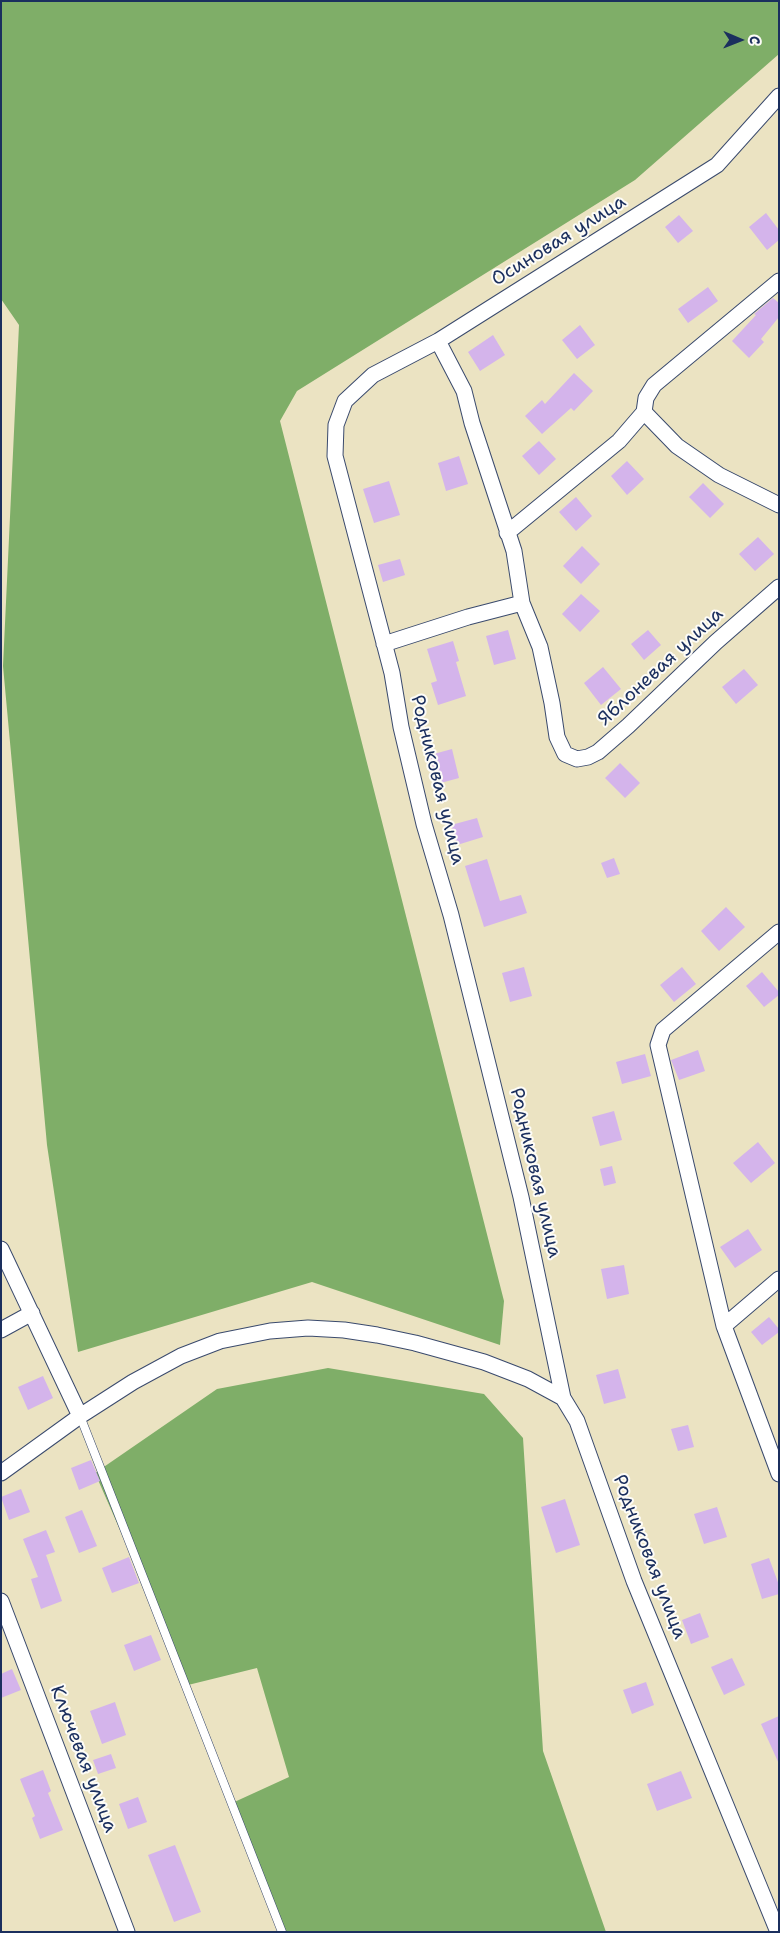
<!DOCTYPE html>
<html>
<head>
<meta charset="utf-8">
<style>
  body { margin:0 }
  #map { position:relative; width:780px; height:1933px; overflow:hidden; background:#ebe3c2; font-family:"Shantell Sans",sans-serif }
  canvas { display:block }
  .frame { position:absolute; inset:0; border:2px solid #1b2f5e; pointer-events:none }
  .north { position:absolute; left:715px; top:15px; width:50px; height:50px; -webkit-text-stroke:4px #fdfcf7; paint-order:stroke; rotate:91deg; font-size:14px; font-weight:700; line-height:20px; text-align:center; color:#1b2f5e }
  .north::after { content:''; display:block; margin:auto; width:18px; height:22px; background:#1b2f5e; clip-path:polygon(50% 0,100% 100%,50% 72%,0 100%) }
</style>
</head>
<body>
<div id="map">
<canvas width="780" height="1933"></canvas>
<div class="frame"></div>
<div class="north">С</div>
</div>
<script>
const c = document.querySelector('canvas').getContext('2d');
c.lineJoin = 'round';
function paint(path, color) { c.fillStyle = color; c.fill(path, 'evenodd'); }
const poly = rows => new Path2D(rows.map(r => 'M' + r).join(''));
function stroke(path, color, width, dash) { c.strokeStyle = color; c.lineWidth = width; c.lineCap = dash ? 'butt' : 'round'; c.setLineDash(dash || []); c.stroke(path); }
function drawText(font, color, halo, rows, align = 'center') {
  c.font = font + ' "Shantell Sans",sans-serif'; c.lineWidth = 4; c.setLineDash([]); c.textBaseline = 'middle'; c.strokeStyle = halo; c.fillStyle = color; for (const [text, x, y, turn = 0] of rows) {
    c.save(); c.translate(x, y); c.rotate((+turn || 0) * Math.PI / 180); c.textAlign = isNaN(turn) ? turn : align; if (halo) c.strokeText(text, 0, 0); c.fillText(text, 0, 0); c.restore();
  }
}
paint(poly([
  [1,1,779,1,779,54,635,180,297,391,280,421,504,1301,500,1345,312,1282,78,1352,47,1145,3,666,19,325,1,299],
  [328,1368,484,1394,523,1438,543,1751,606,1932,283,1932,230,1804,289,1777,257,1668,188,1685,95,1473,217,1389]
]), '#7fae68');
paint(poly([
  [766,213,779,230,779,240,767,250,749,227],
  [679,215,693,231,678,243,665,227],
  [708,287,718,301,688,323,678,309],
  [773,298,779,303,779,317,761,339,764,342,749,358,732,341,756,315,754,314],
  [580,325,595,345,577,359,562,340],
  [493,335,505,355,480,371,468,352],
  [574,373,593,391,574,411,571,408,542,434,525,416,542,400,545,404],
  [539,441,556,459,539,475,522,456],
  [459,456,468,484,446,491,438,463],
  [627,461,644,479,627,495,611,476],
  [389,481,400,515,374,523,363,489],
  [703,483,724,504,710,518,689,497],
  [576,497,592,516,576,531,559,512],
  [758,537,774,554,755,571,739,554],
  [582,546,600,564,581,584,563,566],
  [400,559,405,575,383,582,378,565],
  [581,594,600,611,580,632,562,614],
  [508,630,516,659,494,665,486,636],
  [648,630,661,645,644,660,631,644],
  [453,641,459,661,456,662,466,696,438,705,431,683,437,681,427,649],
  [603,667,621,689,601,705,584,683],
  [744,669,758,685,736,704,722,687],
  [452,749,459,778,437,784,430,755],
  [620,763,640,783,625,798,605,778],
  [477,818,483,837,457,845,451,825],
  [614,858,620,874,607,878,601,863],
  [487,859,500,901,521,895,527,913,484,927,465,866],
  [726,907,745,927,719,951,701,931],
  [524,967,532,996,510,1002,502,973],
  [682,967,696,984,674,1002,660,985],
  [762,972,779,992,779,995,764,1007,746,986],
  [698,1050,705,1071,679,1080,671,1060],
  [645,1054,651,1076,622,1084,616,1062],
  [614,1111,622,1140,600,1146,592,1117],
  [758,1142,775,1163,751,1183,733,1163],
  [612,1166,616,1183,604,1186,600,1169],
  [748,1229,762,1250,735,1268,720,1247],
  [624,1265,629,1294,607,1299,601,1269],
  [769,1317,779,1329,779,1332,762,1345,751,1332],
  [618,1369,626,1398,604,1404,596,1375],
  [43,1376,53,1398,28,1410,18,1387],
  [688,1425,694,1447,678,1451,671,1429],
  [91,1460,100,1481,79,1490,71,1468],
  [21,1489,30,1512,9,1520,1,1497],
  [565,1499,580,1545,556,1553,541,1507],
  [717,1507,727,1537,704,1544,694,1514],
  [82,1510,97,1546,79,1553,65,1517],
  [46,1530,55,1552,46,1555,62,1601,41,1609,31,1579,38,1577,23,1539],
  [129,1557,139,1583,112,1593,102,1568],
  [769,1558,779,1585,779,1594,762,1599,751,1564],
  [700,1613,709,1637,691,1644,682,1620],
  [151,1635,161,1660,134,1671,124,1645],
  [732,1658,745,1685,724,1695,711,1667],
  [12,1669,21,1690,1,1698,1,1674],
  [646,1682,654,1705,632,1714,623,1690],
  [115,1702,126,1735,102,1744,90,1711],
  [779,1716,779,1764,761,1724],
  [111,1754,116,1768,98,1774,93,1760],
  [43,1770,51,1791,48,1793,63,1830,40,1839,32,1818,35,1816,20,1779],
  [681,1771,692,1798,657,1811,647,1784],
  [138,1797,147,1822,128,1829,119,1804],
  [175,1845,201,1912,174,1922,148,1855]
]), '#d4b4eb');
const lane = poly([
  [80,1416,282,1932]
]);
const street = poly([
  [438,341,464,391,472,423,514,551,522,603,540,647,552,703,557,737,565,754,577,759,588,757,598,752,628,726,716,642,779,587],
  [644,412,677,446,719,475,779,505],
  [507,533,619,441,644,412,646,398,654,385,779,281],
  [384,644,468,617,522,603],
  [779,932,663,1030,658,1045,724,1326,779,1474],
  [1,1249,80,1416],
  [724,1326,779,1279],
  [1,1330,32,1313],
  [1,1473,80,1416,133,1382,181,1356,220,1341,270,1331,308,1328,344,1330,377,1335,415,1343,484,1362,528,1379,563,1398],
  [1,1601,127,1932],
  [778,1932,634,1581,577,1421,563,1398,521,1197,451,915,424,824,401,727,392,673,335,456,336,425,345,401,373,375,438,341,717,165,779,96]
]);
stroke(lane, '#3a4a6d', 9);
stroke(street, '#3a4a6d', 17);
stroke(lane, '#fff', 8);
stroke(street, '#fff', 15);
drawText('19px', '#1b2f5e', '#fdfcf7', [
  ["Осиновая улица",559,241,-32],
  ["Яблоневая улица",661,667,-43],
  ["Родниковая улица",437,780,76],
  ["Родниковая улица",535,1173,77],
  ["Родниковая улица",649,1557,69],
  ["Ключевая улица",83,1759,69]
]);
</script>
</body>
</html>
